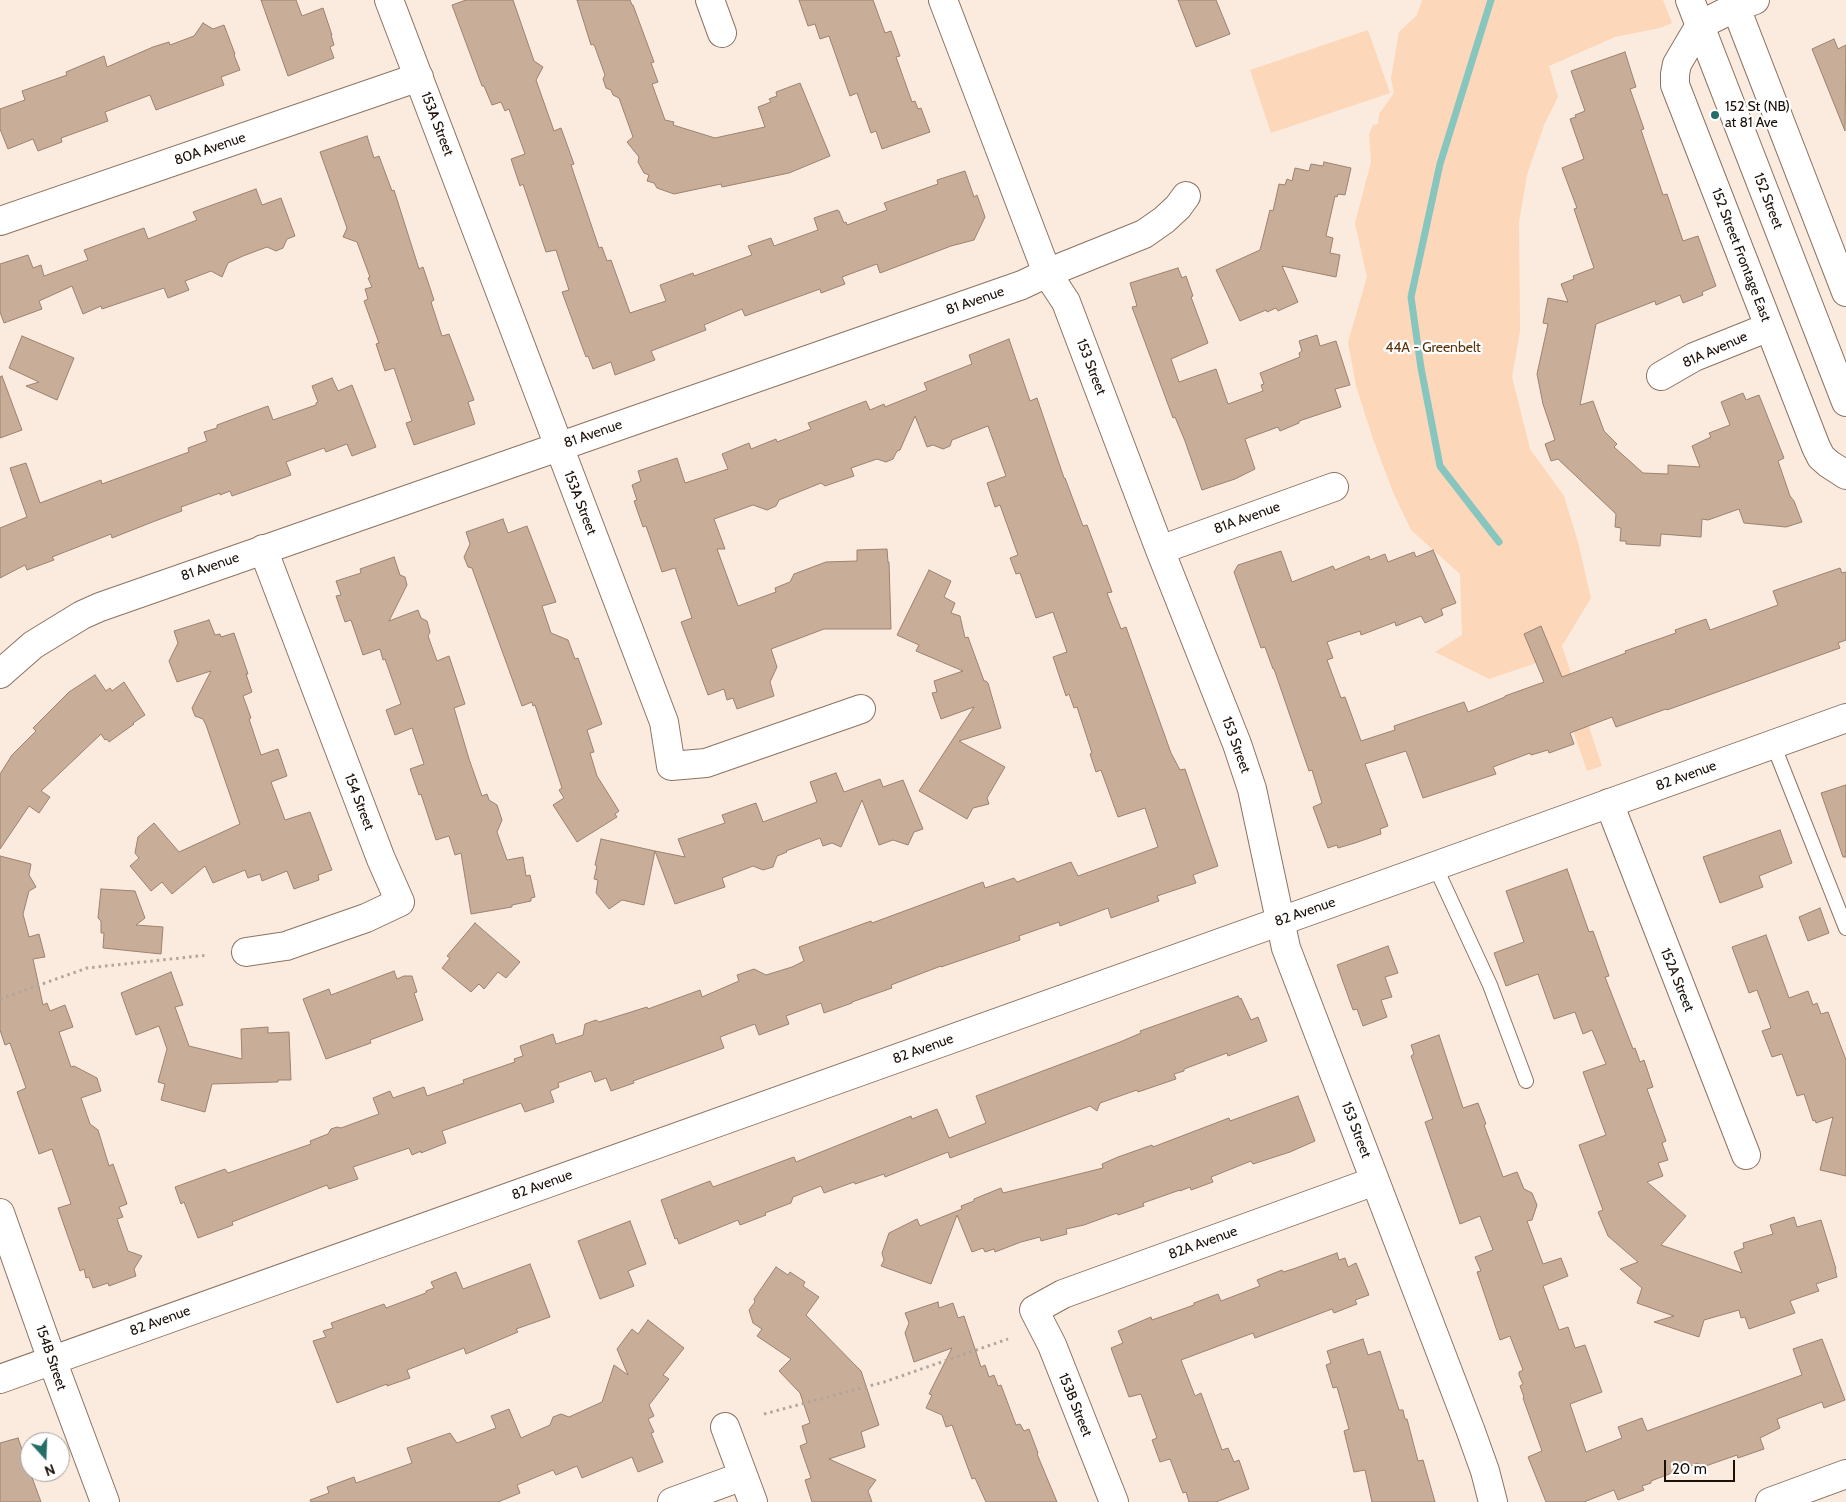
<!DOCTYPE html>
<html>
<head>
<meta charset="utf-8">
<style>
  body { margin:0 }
  #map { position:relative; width:1846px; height:1502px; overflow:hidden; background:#fbebde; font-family:Cabin,sans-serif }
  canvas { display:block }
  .north { position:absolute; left:20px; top:1432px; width:50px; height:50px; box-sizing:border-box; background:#fff; border:1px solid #a39f9d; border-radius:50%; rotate:160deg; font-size:14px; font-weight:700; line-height:20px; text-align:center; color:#1a1009 }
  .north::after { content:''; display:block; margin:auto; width:18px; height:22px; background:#246e67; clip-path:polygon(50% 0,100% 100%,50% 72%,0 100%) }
  .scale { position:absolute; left:1664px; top:1460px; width:71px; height:22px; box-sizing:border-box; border:2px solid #1a1009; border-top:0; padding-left:6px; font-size:15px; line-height:18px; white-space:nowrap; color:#1a1009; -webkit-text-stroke:4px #fff; paint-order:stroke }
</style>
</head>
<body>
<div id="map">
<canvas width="1846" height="1502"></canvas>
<div class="north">N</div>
<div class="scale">20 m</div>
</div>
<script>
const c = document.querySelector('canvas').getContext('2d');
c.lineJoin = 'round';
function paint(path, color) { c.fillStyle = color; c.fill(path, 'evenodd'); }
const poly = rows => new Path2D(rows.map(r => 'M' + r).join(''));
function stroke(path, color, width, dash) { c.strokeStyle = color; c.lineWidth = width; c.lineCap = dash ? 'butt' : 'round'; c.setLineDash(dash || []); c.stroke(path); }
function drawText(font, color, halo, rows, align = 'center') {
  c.font = font + ' Cabin,sans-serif'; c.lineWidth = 4.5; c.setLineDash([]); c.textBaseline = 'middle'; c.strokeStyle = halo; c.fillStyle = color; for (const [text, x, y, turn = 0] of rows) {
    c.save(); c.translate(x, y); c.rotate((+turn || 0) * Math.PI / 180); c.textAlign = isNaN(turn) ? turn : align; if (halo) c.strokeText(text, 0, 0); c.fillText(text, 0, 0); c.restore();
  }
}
paint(poly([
  [1422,0,1663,0,1672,23,1660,28,1615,37,1549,66,1558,97,1544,125,1527,175,1519,222,1520,331,1512,377,1530,449,1564,496,1578,542,1591,598,1562,646,1602,766,1587,771,1548,659,1489,679,1435,652,1462,635,1460,574,1411,530,1393,492,1373,439,1356,386,1348,342,1367,277,1355,223,1371,162,1369,134,1373,125,1378,124,1379,114,1394,93,1391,78,1399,32,1417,15],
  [1368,30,1390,93,1271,133,1250,70]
]), '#fcd7ba');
stroke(poly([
  [1491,0,1440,164,1411,297,1421,368,1440,466,1499,542]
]), '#86c6be', 7);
const building = poly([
  [261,0,296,0,302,16,323,8,332,35,331,35,334,45,330,47,334,58,288,76,261,0],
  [466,0,513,0,534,61,543,67,536,80,554,131,561,128,574,164,571,165,599,248,602,247,607,261,611,260,630,313,666,301,660,285,693,273,694,276,752,255,748,246,771,238,774,246,818,230,814,218,837,210,839,211,844,223,846,222,847,225,887,210,884,203,938,184,937,180,965,171,974,197,977,195,985,217,974,240,951,246,880,273,877,264,842,277,845,284,821,293,820,289,745,316,742,309,704,325,706,330,651,351,655,360,615,375,611,362,593,369,588,356,586,357,562,292,569,290,556,250,546,252,523,184,520,186,511,159,525,154,509,109,505,111,501,102,492,105,484,86,482,86,452,5,466,0],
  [577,0,630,0,632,5,633,5,654,62,651,63,658,82,652,84,665,120,674,122,673,125,715,138,765,127,758,107,771,102,769,99,777,96,776,92,800,83,830,156,789,173,722,187,721,184,674,194,657,188,654,183,647,181,649,175,644,173,638,162,639,157,627,142,633,137,619,98,613,95,611,90,606,88,603,79,605,75,595,47,593,44,591,45,577,0],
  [799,0,873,0,885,33,891,31,900,56,896,57,912,102,915,101,918,109,921,108,930,132,882,149,876,131,871,133,857,93,850,96,829,36,820,39,815,24,808,26,799,0],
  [1178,0,1216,0,1230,34,1196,47,1178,0],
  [203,23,213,29,224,25,235,54,234,55,240,70,221,77,224,85,156,110,150,95,105,112,108,121,61,138,62,142,38,151,33,139,8,149,0,129,0,109,25,100,22,91,67,75,66,72,104,56,107,67,153,47,169,42,170,45,194,36,203,23],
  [1834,39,1838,49,1846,45,1845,131,1812,49,1834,39],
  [1625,52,1636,87,1630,89,1644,129,1641,130,1663,195,1667,194,1683,241,1698,236,1716,286,1702,292,1703,295,1683,303,1680,295,1656,305,1655,301,1596,324,1580,405,1593,401,1604,431,1617,444,1614,447,1643,473,1668,474,1668,465,1700,467,1692,446,1711,437,1709,433,1730,425,1721,402,1743,393,1746,400,1759,395,1784,458,1778,461,1790,496,1794,501,1802,522,1786,527,1744,523,1739,509,1708,520,1702,519,1701,537,1661,534,1660,546,1626,544,1626,541,1620,541,1621,528,1615,527,1616,514,1558,459,1551,461,1545,444,1555,440,1543,404,1537,374,1548,324,1543,323,1548,298,1568,302,1561,284,1574,279,1573,276,1594,268,1574,209,1577,208,1562,168,1584,159,1570,119,1576,117,1575,115,1585,111,1571,71,1625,52],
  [367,136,374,158,379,156,392,191,394,190,419,269,423,267,434,300,431,302,442,336,449,334,474,400,468,402,475,424,414,445,406,423,412,421,394,368,385,371,376,344,379,343,364,301,368,299,365,289,372,287,368,278,370,277,357,242,343,237,347,228,320,152,367,136],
  [1324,162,1351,168,1345,195,1338,194,1337,197,1335,196,1326,236,1333,238,1330,253,1340,255,1336,277,1282,266,1298,302,1278,311,1276,308,1267,312,1266,310,1240,321,1216,270,1260,250,1270,210,1273,211,1279,184,1285,185,1287,179,1292,181,1295,168,1309,171,1311,164,1323,166,1324,162],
  [256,189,262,205,281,198,295,236,287,239,283,248,276,251,267,247,243,256,228,263,222,277,211,271,185,281,189,290,168,298,164,288,102,309,101,306,83,314,72,286,39,301,42,309,4,323,0,312,0,264,28,255,33,268,41,265,44,276,88,260,84,250,144,228,148,239,197,220,193,212,256,189],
  [1178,268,1182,278,1186,276,1193,296,1191,297,1208,343,1171,359,1179,382,1216,369,1228,404,1263,391,1261,385,1264,384,1260,373,1300,357,1299,353,1302,351,1299,341,1317,335,1320,346,1336,341,1350,385,1335,389,1341,407,1299,421,1299,423,1280,431,1278,427,1245,439,1255,469,1235,479,1202,490,1185,441,1175,417,1173,418,1132,307,1137,306,1130,283,1178,268],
  [22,336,74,358,57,400,26,386,39,382,9,368,22,336],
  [1009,339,1030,401,1037,398,1064,478,1065,478,1083,526,1087,525,1112,592,1107,593,1121,629,1126,627,1171,753,1180,770,1185,769,1218,866,1193,875,1196,883,1157,896,1159,901,1111,918,1108,908,1060,926,1059,922,1019,936,1020,940,941,967,941,966,891,985,892,988,852,1002,852,1003,824,1013,821,1003,786,1016,789,1024,759,1035,755,1024,720,1037,724,1048,633,1081,634,1083,611,1091,606,1078,595,1082,591,1071,558,1083,559,1087,550,1091,554,1102,525,1112,521,1103,442,1131,446,1143,421,1153,421,1151,412,1155,409,1148,353,1167,358,1179,329,1189,327,1185,232,1222,233,1225,198,1238,184,1202,181,1204,175,1187,225,1169,228,1173,311,1144,310,1141,328,1134,331,1129,337,1127,341,1128,379,1114,373,1098,390,1091,393,1098,424,1087,427,1096,464,1083,463,1080,515,1062,514,1059,523,1056,520,1046,553,1034,556,1044,583,1035,585,1024,596,1020,599,1022,647,1007,648,1009,700,990,702,997,739,981,737,975,754,969,766,975,792,967,804,961,799,947,871,921,872,923,983,882,985,888,1014,878,1017,882,1071,862,1078,876,1158,847,1145,808,1118,817,1101,770,1096,772,1090,754,1092,753,1077,707,1074,708,1069,694,1066,696,1053,657,1067,652,1053,612,1036,618,1020,573,1016,574,1010,558,1018,555,1000,505,995,507,987,483,1006,476,988,426,952,440,950,446,943,449,933,445,927,447,915,416,900,450,897,451,893,459,886,462,877,459,851,468,854,476,825,486,821,483,779,500,776,506,767,510,753,505,714,519,725,549,717,549,738,606,776,592,775,588,790,582,794,574,826,562,857,561,857,550,887,549,888,562,889,562,891,629,824,629,771,649,777,667,770,682,774,696,737,709,733,698,727,700,724,689,708,695,681,622,692,618,675,568,662,572,646,526,643,527,634,501,637,500,632,485,641,481,638,471,677,458,685,483,728,469,722,454,749,443,751,449,776,439,777,442,811,429,808,423,866,401,870,410,884,404,885,407,927,390,924,383,972,364,969,355,1009,339],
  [2,376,22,430,0,438,0,377,2,376],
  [332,378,338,391,352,385,376,447,352,456,347,444,326,452,324,448,286,462,291,475,232,496,230,491,220,495,220,493,181,507,182,511,155,521,112,538,111,534,52,557,54,560,27,570,25,565,0,578,0,528,27,517,10,468,26,463,40,503,101,480,102,484,189,452,188,448,207,441,204,432,217,428,217,425,268,406,273,420,316,405,316,403,318,402,312,386,332,378],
  [503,519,508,533,527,526,556,602,542,606,551,633,568,640,575,659,578,658,602,724,587,730,594,752,590,753,597,776,619,811,615,814,617,817,577,842,553,805,564,798,559,790,562,788,535,705,533,706,532,702,522,706,472,568,468,567,464,557,470,544,466,532,503,519],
  [1433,550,1456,603,1441,609,1443,615,1425,623,1421,616,1396,626,1395,622,1361,635,1360,631,1327,642,1333,658,1327,660,1341,698,1345,697,1361,741,1395,730,1394,726,1464,702,1468,712,1505,697,1505,696,1544,682,1524,634,1541,626,1562,677,1626,653,1625,651,1676,633,1675,630,1706,619,1710,630,1778,605,1773,591,1840,568,1842,573,1846,572,1846,640,1838,643,1840,648,1667,710,1666,709,1616,727,1612,717,1570,733,1574,744,1549,753,1548,750,1531,755,1530,753,1493,767,1496,774,1423,798,1406,751,1365,764,1388,826,1380,829,1381,834,1355,843,1338,848,1337,845,1328,848,1313,807,1322,803,1312,770,1309,771,1274,669,1273,669,1265,647,1261,648,1234,572,1238,565,1281,551,1292,582,1333,566,1335,570,1369,556,1370,560,1385,554,1388,562,1414,552,1416,557,1433,550],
  [394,557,400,575,405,577,407,585,389,621,418,610,421,618,427,621,430,632,428,636,437,661,449,656,465,704,454,708,469,759,482,796,487,794,489,800,497,805,502,820,497,832,507,860,523,857,526,876,530,875,535,897,531,898,531,901,512,905,512,907,471,914,461,853,455,855,449,836,436,840,421,794,419,795,410,769,424,764,412,728,395,735,386,710,401,704,385,659,383,660,380,649,363,655,351,620,345,622,336,596,341,595,336,581,361,573,360,569,394,557],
  [929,570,951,581,944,597,955,603,951,613,960,616,965,638,968,637,984,681,986,681,988,683,1001,728,959,741,1005,767,987,798,989,804,973,808,967,819,919,791,974,707,941,719,932,693,937,692,934,681,963,671,916,651,919,645,897,635,929,570],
  [209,620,215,635,220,634,221,637,234,633,248,674,246,674,252,692,243,696,251,718,249,719,261,755,278,749,287,776,271,782,285,820,310,812,332,870,318,875,319,880,294,889,287,871,262,881,260,874,248,878,245,870,213,883,205,866,172,894,162,882,151,891,130,866,139,858,135,853,138,837,154,823,179,852,240,824,206,725,203,719,195,716,192,708,211,671,177,682,169,661,178,643,174,631,209,620],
  [95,675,106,691,110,688,112,691,124,682,145,715,133,723,134,724,109,742,107,739,105,740,101,734,41,791,50,797,39,813,29,806,0,849,0,774,12,755,36,731,33,728,69,692,95,675],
  [836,773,844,792,880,779,883,787,903,780,923,829,914,832,908,845,893,840,879,845,862,800,841,847,832,843,823,846,820,838,786,851,787,852,777,856,773,867,763,870,753,866,722,878,725,887,675,904,655,851,685,857,678,839,725,823,722,815,756,803,763,822,817,802,810,782,836,773],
  [1846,785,1846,857,1843,857,1821,793,1846,785],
  [1780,830,1792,863,1759,876,1763,887,1720,903,1703,857,1780,830],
  [601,839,655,851,644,905,622,900,609,909,596,893,598,880,594,879,597,866,595,865,601,839],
  [0,856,31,864,29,875,36,887,29,891,23,914,29,937,39,934,45,957,33,959,43,1005,47,1003,50,1011,65,1005,73,1027,59,1032,71,1067,74,1066,97,1078,101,1091,81,1098,90,1124,98,1130,109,1166,113,1164,127,1204,119,1207,123,1217,117,1219,128,1251,142,1256,134,1269,136,1276,109,1286,108,1283,93,1288,89,1277,86,1278,84,1269,80,1271,58,1208,71,1204,52,1149,39,1154,17,1092,26,1088,10,1043,5,1045,0,1030,0,856],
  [1567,869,1589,932,1593,931,1609,976,1605,977,1633,1049,1635,1048,1640,1062,1644,1060,1653,1087,1647,1089,1666,1141,1662,1143,1668,1160,1658,1163,1663,1176,1647,1182,1686,1216,1661,1245,1742,1273,1734,1252,1744,1248,1743,1243,1773,1234,1770,1225,1794,1217,1797,1227,1821,1220,1836,1269,1835,1269,1837,1277,1816,1284,1819,1291,1790,1301,1795,1313,1749,1329,1745,1317,1741,1318,1739,1310,1704,1320,1699,1337,1654,1322,1674,1316,1637,1303,1642,1288,1620,1269,1638,1262,1608,1236,1598,1212,1603,1210,1579,1145,1606,1135,1583,1072,1606,1064,1592,1030,1583,1034,1575,1012,1554,1019,1538,974,1506,986,1494,953,1524,942,1506,891,1567,869],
  [101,889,135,891,145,918,136,925,163,927,161,954,103,948,104,933,101,933,101,921,98,918,101,889],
  [1820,908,1829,933,1808,941,1799,917,1820,908],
  [475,923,520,962,506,978,498,972,484,989,479,984,471,992,442,968,450,958,447,956,475,923],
  [1766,935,1789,998,1808,991,1813,1005,1817,1003,1821,1014,1828,1012,1846,1060,1846,1176,1820,1170,1833,1117,1816,1123,1815,1120,1813,1121,1804,1094,1797,1096,1782,1054,1772,1057,1762,1031,1771,1028,1757,990,1749,993,1732,947,1766,935],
  [1388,946,1398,973,1385,977,1392,997,1381,1000,1387,1017,1363,1026,1357,1009,1353,1010,1337,965,1388,946],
  [394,971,397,979,404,976,412,976,417,992,414,993,423,1020,370,1040,371,1043,326,1059,303,999,329,989,331,995,394,971],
  [171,972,183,1005,175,1007,189,1046,242,1059,241,1029,268,1027,268,1033,289,1032,291,1080,278,1080,278,1082,212,1084,205,1112,161,1100,165,1084,158,1082,167,1049,159,1026,136,1035,121,993,171,972],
  [1238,996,1240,999,1241,998,1251,1020,1258,1017,1267,1041,1228,1056,1227,1053,1184,1069,1184,1071,1174,1074,1176,1079,1138,1092,1137,1090,1100,1103,1097,1111,1090,1106,950,1158,948,1152,885,1177,884,1174,855,1184,854,1182,824,1193,821,1186,793,1197,791,1203,765,1213,766,1215,740,1225,738,1220,679,1244,677,1238,675,1239,661,1200,710,1181,713,1187,791,1158,794,1157,796,1162,911,1116,912,1119,937,1109,949,1138,986,1123,976,1096,1120,1042,1141,1033,1140,1031,1238,996],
  [1439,1035,1463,1108,1478,1103,1486,1124,1484,1125,1503,1177,1517,1172,1524,1189,1532,1193,1537,1205,1532,1220,1527,1221,1543,1264,1561,1258,1568,1276,1543,1286,1559,1330,1568,1327,1575,1348,1585,1345,1602,1392,1570,1404,1586,1452,1622,1438,1618,1427,1642,1418,1647,1431,1802,1375,1793,1349,1822,1339,1845,1400,1824,1408,1822,1402,1777,1419,1780,1428,1760,1438,1764,1449,1738,1458,1737,1455,1700,1468,1698,1463,1651,1481,1651,1483,1642,1486,1644,1490,1618,1500,1614,1490,1584,1502,1546,1502,1528,1457,1542,1451,1523,1398,1524,1397,1520,1386,1523,1384,1519,1375,1519,1372,1523,1370,1510,1336,1500,1340,1477,1272,1481,1271,1475,1257,1493,1250,1480,1216,1460,1224,1425,1122,1433,1119,1411,1056,1414,1054,1411,1045,1439,1035],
  [1298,1096,1315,1141,1290,1152,1253,1164,1251,1161,1211,1177,1213,1182,1191,1190,1190,1187,1180,1191,1180,1190,1143,1203,1144,1206,1118,1215,1117,1213,1084,1225,1066,1229,1067,1234,1041,1241,1040,1237,1021,1242,995,1252,994,1249,985,1252,983,1248,972,1252,957,1215,931,1284,881,1266,884,1260,882,1253,889,1233,917,1219,920,1226,962,1209,961,1206,974,1201,974,1199,1001,1188,1003,1193,1103,1168,1102,1164,1118,1157,1152,1145,1153,1147,1229,1118,1230,1121,1298,1096],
  [630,1221,646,1264,628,1271,634,1286,600,1299,578,1241,630,1221],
  [1337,1253,1339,1260,1345,1258,1348,1267,1356,1263,1369,1295,1355,1300,1357,1304,1334,1313,1332,1309,1255,1338,1253,1333,1181,1360,1195,1396,1201,1393,1222,1450,1228,1448,1234,1462,1239,1460,1249,1489,1216,1502,1189,1502,1186,1492,1183,1493,1170,1459,1160,1462,1152,1440,1157,1438,1141,1394,1129,1397,1111,1348,1123,1343,1118,1331,1151,1317,1152,1320,1194,1305,1194,1303,1218,1294,1221,1301,1260,1286,1257,1280,1282,1270,1283,1272,1293,1269,1337,1253],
  [530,1264,550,1317,516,1329,518,1332,466,1354,464,1348,407,1370,410,1378,387,1386,387,1384,337,1403,313,1341,326,1337,323,1331,333,1328,331,1323,384,1304,386,1308,426,1293,426,1291,434,1288,431,1282,456,1272,463,1289,530,1264],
  [776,1267,788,1275,790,1272,805,1282,803,1286,819,1297,806,1315,861,1371,879,1425,861,1432,865,1447,829,1459,876,1480,868,1491,872,1502,812,1502,805,1480,811,1478,800,1446,807,1443,802,1426,810,1423,800,1393,779,1371,791,1359,757,1336,762,1329,753,1323,749,1310,755,1302,754,1299,776,1267],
  [938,1302,939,1308,953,1303,958,1318,964,1316,981,1367,985,1365,989,1377,994,1375,998,1386,1001,1385,1016,1425,1020,1424,1024,1431,1029,1429,1038,1453,1037,1454,1057,1502,986,1502,975,1478,972,1479,952,1425,946,1427,942,1415,926,1408,932,1395,929,1394,952,1348,914,1362,905,1333,909,1323,905,1313,938,1302],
  [648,1320,684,1348,663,1375,669,1379,649,1405,654,1416,648,1419,654,1432,651,1433,663,1462,638,1472,632,1457,582,1478,577,1466,556,1475,553,1470,517,1485,520,1493,498,1502,311,1502,310,1500,329,1493,327,1487,354,1477,356,1483,412,1463,407,1448,450,1433,457,1443,496,1428,491,1416,509,1409,521,1438,550,1425,553,1417,561,1414,569,1417,602,1402,614,1365,628,1375,617,1349,632,1329,638,1334,648,1320],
  [1363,1339,1368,1355,1380,1351,1399,1410,1403,1410,1405,1419,1407,1419,1418,1461,1423,1460,1435,1502,1372,1502,1365,1470,1354,1472,1344,1431,1349,1429,1337,1387,1333,1388,1326,1365,1331,1363,1327,1351,1363,1339],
  [18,1438,30,1472,41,1502,0,1502,0,1443,18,1438]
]);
paint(building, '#c8ad99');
stroke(building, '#9c826f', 1);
const service = poly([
  [1773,744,1846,928],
  [1435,866,1490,985,1526,1081]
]);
const minor = poly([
  [389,0,664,722,671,766,706,763,861,709],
  [710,0,722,33],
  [943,0,1047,273,1066,302,1160,550,1237,744,1252,789,1286,948,1470,1429,1485,1471,1493,1502],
  [1755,0,1736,7,1700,25,1677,64,1675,74,1675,85,1816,447,1821,457,1829,464,1846,475],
  [0,221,419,77],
  [1661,376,1694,357,1769,327],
  [1160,550,1334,487],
  [0,674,33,645,82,615,100,607,1022,285,1047,273,1144,234,1164,220,1178,207,1186,196],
  [1609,803,1746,1155],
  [246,952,286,946,366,918,400,902,381,859,263,549],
  [0,1213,52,1360,105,1502],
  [725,1427,753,1502],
  [672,1502,743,1476],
  [1114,1502,1052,1345,1034,1310,1063,1294,1375,1181],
  [1770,1502,1846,1474]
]);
const tertiary = poly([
  [0,1379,1435,866,1846,718]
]);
const secondary = poly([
  [1690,0,1846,402],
  [1733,0,1846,292]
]);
stroke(service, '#8c7360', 16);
stroke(minor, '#8c7360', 30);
stroke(tertiary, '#8c7360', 30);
stroke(secondary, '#8c7360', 30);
stroke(poly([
  [0,999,87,968,208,955],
  [764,1414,884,1382,1008,1339]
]), '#b3a59a', 3, [2.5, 4]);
stroke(service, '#fff', 14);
stroke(minor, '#fff', 28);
stroke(tertiary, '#fff', 28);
stroke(secondary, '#fff', 28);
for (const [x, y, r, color] of [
  [1715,115,5,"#246e67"]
]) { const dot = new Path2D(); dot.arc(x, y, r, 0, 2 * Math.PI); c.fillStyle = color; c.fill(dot); stroke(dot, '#fff', 2); }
drawText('14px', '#1a1009', '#fff', [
  ["152 St (NB)",1725,107],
  ["at 81 Ave",1725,123]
], 'left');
drawText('14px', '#1a1009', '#fff', [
  ["153A Street",437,124,69],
  ["80A Avenue",210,149,-19],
  ["152 Street",1768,201,69],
  ["152 Street Frontage East",1741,255,69],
  ["81 Avenue",975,301,-19],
  ["81A Avenue",1715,350,-24],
  ["153 Street",1091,367,69],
  ["81 Avenue",593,434,-19],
  ["153A Street",580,503,69],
  ["81A Avenue",1247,518,-20],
  ["81 Avenue",210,567,-19],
  ["153 Street",1236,745,70],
  ["82 Avenue",1686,776,-20],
  ["154 Street",359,802,69],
  ["82 Avenue",1305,912,-19],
  ["152A Street",1677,980,68],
  ["82 Avenue",923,1049,-20],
  ["153 Street",1356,1130,69],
  ["82 Avenue",542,1185,-20],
  ["82A Avenue",1203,1243,-20],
  ["82 Avenue",160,1321,-20],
  ["154B Street",51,1358,71],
  ["153B Street",1075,1405,68]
]);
drawText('14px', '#59320a', '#fff', [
  ["44A - Greenbelt",1433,348]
]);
</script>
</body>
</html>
